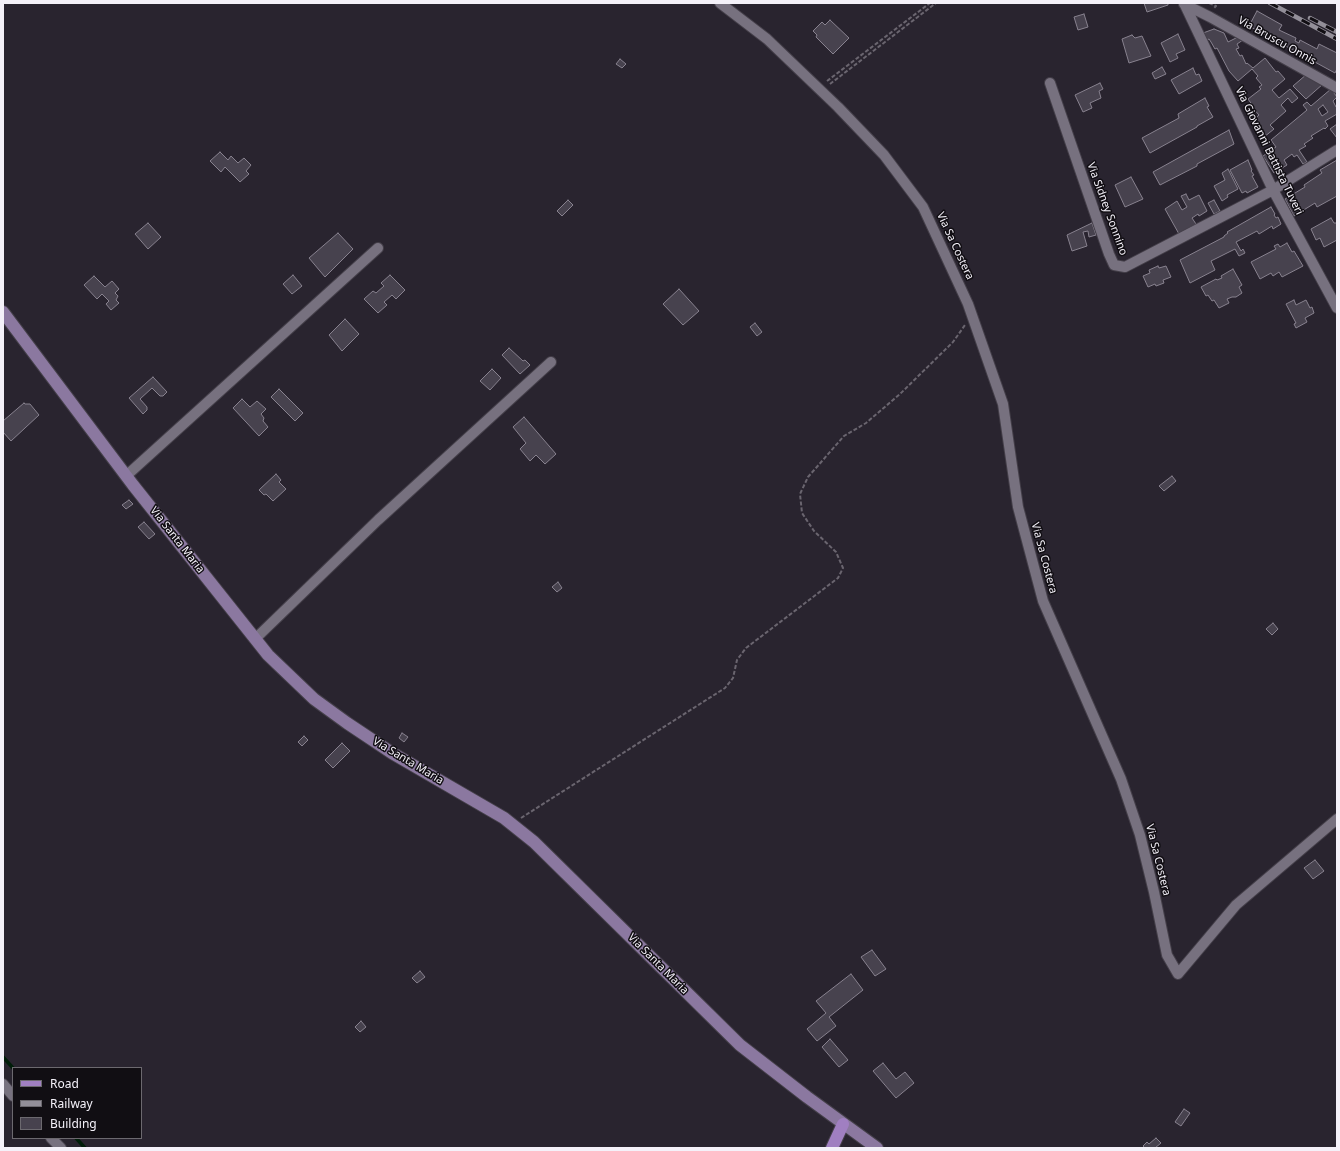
<!DOCTYPE html>
<html>
<head>
<meta charset="utf-8">
<style>
  body { margin:0 }
  #map { position:relative; width:1340px; height:1151px; overflow:hidden; background:#29242f; font-family:"Noto Sans",sans-serif }
  canvas { display:block }
  .frame { position:absolute; inset:0; border:4px solid #f4f1f9; pointer-events:none }
  .legend { position:absolute; left:12px; top:1067px; width:130px; height:72px; box-sizing:border-box; background:#110e13; border:1px solid #6c696f; margin:0; padding:5px 7px; list-style:none; font-size:12px; color:#f4f1f9 }
  .legend li { display:flex; align-items:center; gap:8px; height:20px }
  .legend b { width:20px; border:1px solid #6c696f }
</style>
</head>
<body>
<div id="map">
<canvas width="1340" height="1151"></canvas>
<div class="frame"></div>
<ul class="legend">
<li><b style="height:5px;background:#a07fc1"></b>Road</li>
<li><b style="height:5px;background:#938f99"></b>Railway</li>
<li><b style="height:11px;background:#47424e"></b>Building</li>
</ul>
</div>
<script>
const c = document.querySelector('canvas').getContext('2d');
c.lineJoin = 'round';
const poly = rows => new Path2D(rows.map(r => 'M' + r).join(''));
function stroke(path, color, width, dash) { c.strokeStyle = color; c.lineWidth = width; c.lineCap = dash ? 'butt' : 'round'; c.setLineDash(dash || []); c.stroke(path); }
function paint(path, color) { c.fillStyle = color; c.fill(path, 'evenodd'); }
function drawText(font, color, halo, rows, align = 'center') {
  c.font = font + ' "Noto Sans",sans-serif'; c.lineWidth = 3; c.setLineDash([]); c.textBaseline = 'middle'; c.strokeStyle = halo; c.fillStyle = color; for (const [text, x, y, turn = 0] of rows) {
    c.save(); c.translate(x, y); c.rotate((+turn || 0) * Math.PI / 180); c.textAlign = isNaN(turn) ? turn : align; if (halo) c.strokeText(text, 0, 0); c.fillText(text, 0, 0); c.restore();
  }
}
stroke(poly([
  [3,1057,13,1068],
  [76,1138,85,1148]
]), '#001d09', 3.5);
const building = poly([
  [1144,3,1168,3,1168,5,1147,12,1144,3],
  [1257,11,1282,25,1279,30,1296,38,1295,41,1299,43,1300,40,1317,49,1319,44,1337,53,1337,69,1335,73,1249,26,1257,11],
  [1084,14,1088,27,1078,30,1074,17,1084,14],
  [830,20,849,38,833,54,816,37,817,35,813,31,822,22,825,25,830,20],
  [1214,29,1224,33,1228,42,1238,37,1243,40,1237,44,1239,48,1236,49,1240,56,1242,55,1246,64,1247,63,1253,68,1265,58,1276,72,1278,71,1285,79,1272,90,1279,98,1290,89,1298,98,1292,103,1288,98,1281,105,1286,111,1270,125,1274,129,1264,137,1251,122,1259,115,1252,107,1253,106,1248,99,1261,89,1259,87,1262,85,1256,78,1258,76,1252,69,1238,81,1229,71,1217,48,1215,49,1211,42,1209,39,1207,40,1203,33,1214,29],
  [1178,34,1185,50,1176,54,1178,58,1170,62,1161,43,1178,34],
  [1132,35,1135,38,1142,36,1151,56,1129,63,1122,39,1132,35],
  [620,59,626,64,622,68,616,64,620,59],
  [1162,67,1166,74,1155,79,1152,73,1162,67],
  [1193,68,1196,75,1199,74,1202,81,1179,94,1171,80,1193,68],
  [1307,74,1323,84,1306,99,1293,86,1307,74],
  [1100,83,1103,89,1099,91,1101,98,1090,103,1092,108,1083,112,1075,95,1100,83],
  [1331,89,1337,97,1333,101,1336,107,1337,106,1337,114,1325,121,1328,126,1325,129,1324,128,1311,136,1313,138,1304,144,1306,146,1299,150,1307,162,1303,164,1297,155,1294,157,1292,154,1284,160,1287,165,1274,173,1263,156,1276,147,1271,140,1307,110,1303,105,1307,102,1311,106,1331,89],
  [1323,105,1328,112,1322,116,1318,109,1323,105],
  [1205,98,1209,106,1207,107,1213,117,1197,126,1197,127,1150,153,1142,138,1179,118,1178,114,1205,98],
  [1337,124,1337,138,1330,129,1337,124],
  [1229,130,1234,144,1197,164,1197,166,1160,185,1153,172,1229,130],
  [220,152,228,160,231,156,238,163,244,158,251,165,246,171,249,174,240,182,225,167,221,172,210,161,220,152],
  [1248,160,1252,170,1251,171,1254,175,1252,176,1258,187,1247,193,1246,191,1242,193,1230,170,1248,160],
  [1337,160,1337,196,1317,207,1315,203,1294,216,1285,199,1305,187,1304,185,1322,173,1320,170,1337,160],
  [1228,169,1238,189,1227,195,1228,197,1222,201,1214,186,1225,180,1222,173,1228,169],
  [1131,177,1143,199,1125,207,1115,185,1131,177],
  [1186,194,1189,200,1199,195,1207,211,1199,216,1198,214,1192,218,1196,224,1179,234,1165,209,1177,201,1182,210,1187,207,1181,196,1186,194],
  [568,200,573,205,562,216,557,211,568,200],
  [1214,200,1220,211,1214,214,1208,203,1214,200],
  [1271,207,1275,214,1274,215,1276,218,1278,217,1281,224,1273,229,1272,226,1259,234,1257,231,1236,242,1241,251,1243,249,1245,253,1239,256,1235,249,1211,261,1215,270,1190,283,1180,260,1224,237,1224,236,1228,233,1227,232,1271,207],
  [1331,218,1334,223,1337,223,1337,240,1324,247,1320,238,1316,240,1311,229,1331,218],
  [148,223,161,237,148,249,135,234,148,223],
  [1092,223,1096,235,1089,237,1088,231,1083,232,1087,246,1072,251,1067,235,1092,223],
  [338,233,353,249,325,277,309,258,338,233],
  [1287,243,1292,252,1294,251,1303,266,1282,277,1279,272,1273,276,1271,273,1260,279,1251,262,1276,249,1274,246,1278,244,1280,247,1287,243],
  [1158,266,1159,268,1166,266,1171,277,1163,280,1164,283,1156,286,1155,284,1148,287,1143,276,1150,273,1149,270,1158,266],
  [1233,269,1242,285,1239,287,1242,293,1236,297,1232,297,1227,299,1229,303,1219,308,1214,300,1212,301,1208,295,1206,296,1201,287,1216,279,1217,280,1222,278,1221,276,1233,269],
  [293,275,302,286,292,294,283,284,293,275],
  [390,275,405,290,396,299,392,295,384,302,387,305,378,313,364,299,373,291,376,293,384,286,381,283,390,275],
  [94,276,105,287,112,281,119,289,115,293,118,296,116,300,119,303,111,310,106,304,109,301,102,294,97,299,84,285,94,276],
  [679,289,699,311,683,325,663,304,679,289],
  [1294,300,1296,305,1306,300,1310,308,1312,307,1314,313,1305,318,1307,322,1296,328,1294,324,1296,323,1286,304,1294,300],
  [345,319,359,334,342,351,329,335,345,319],
  [755,323,762,332,757,336,750,327,755,323],
  [509,348,523,361,525,360,530,365,520,374,502,355,509,348],
  [492,369,501,378,490,390,480,381,492,369],
  [153,377,167,392,163,396,160,396,152,388,140,399,147,407,147,410,143,414,129,398,153,377],
  [279,389,303,413,295,421,271,397,279,389],
  [242,399,250,407,257,401,266,409,261,414,264,418,263,421,268,427,259,436,233,408,242,399],
  [24,403,25,404,30,404,39,415,11,441,3,432,3,421,24,403],
  [524,417,556,454,545,464,536,455,530,461,520,449,526,443,513,427,524,417],
  [276,474,281,480,279,482,286,489,273,501,266,494,264,495,259,490,276,474],
  [1172,476,1176,481,1164,491,1159,486,1172,476],
  [129,500,133,504,126,509,122,505,129,500],
  [144,522,155,534,149,539,138,527,144,522],
  [558,582,562,588,557,592,552,587,558,582],
  [1273,623,1278,629,1272,635,1266,629,1273,623],
  [402,733,408,737,404,742,399,738,402,733],
  [304,736,308,740,302,746,298,742,304,736],
  [342,743,350,751,333,768,325,760,342,743],
  [1315,860,1324,871,1313,879,1304,868,1315,860],
  [872,950,886,969,875,976,861,957,872,950],
  [420,971,425,977,417,983,412,978,420,971],
  [851,974,863,990,829,1017,836,1026,817,1041,807,1029,826,1013,816,1001,851,974],
  [361,1021,366,1027,360,1032,355,1027,361,1021],
  [830,1039,848,1060,839,1067,822,1047,830,1039],
  [883,1063,896,1079,905,1072,914,1083,896,1098,873,1071,883,1063],
  [1184,1109,1190,1113,1181,1126,1175,1122,1184,1109],
  [1156,1138,1161,1143,1155,1148,1145,1148,1143,1146,1147,1142,1149,1144,1156,1138]
]);
paint(building, '#47424e');
stroke(building, '#88828f', 1);
const street = poly([
  [720,3,767,39,838,107,884,155,923,207,968,304,1003,404,1018,507,1043,601,1121,779,1140,835,1154,892,1167,955,1178,974,1236,905,1337,819],
  [1184,3,1273,190,1337,308],
  [1184,4,1210,17,1337,88],
  [1050,83,1109,254,1114,265,1125,267,1273,190,1337,150],
  [126,476,378,248],
  [255,639,378,520,551,362],
  [3,1084,13,1096],
  [51,1138,61,1148]
]);
const secondary = poly([
  [3,312,133,485,268,655,314,699,347,723,392,753,504,818,534,842,740,1045,807,1097,877,1148]
]);
const primary = poly([
  [832,1148,843,1124]
]);
stroke(street, '#443f49', 12);
stroke(secondary, '#443f49', 14);
stroke(primary, '#443f49', 14);
stroke(poly([
  [1209,3,1216,6,1214,8],
  [827,81,930,3],
  [830,84,936,3],
  [521,818,725,688,733,678,737,660,746,648,838,578,843,568,836,552,814,531,802,513,800,494,808,477,844,436,866,423,900,394,953,342,965,325]
]), '#6a656f', 2, [4, 2]);
stroke(street, '#77717f', 10);
stroke(secondary, '#8b78a0', 12);
stroke(primary, '#a07fc1', 12);
const rail = poly([
  [1270,3,1337,39],
  [1310,18,1337,32]
]);
stroke(rail, '#938f99', 4.5);
stroke(rail, '#110e13', 3, [9]);
drawText('11px', '#f4f1f9', '#110e13', [
  ["Via Bruscu Onnis",1277,41,29],
  ["Via Giovanni Battista Tuveri",1269,151,64],
  ["Via Sidney Sonnino",1107,209,70],
  ["Via Sa Costera",955,246,65],
  ["Via Santa Maria",177,540,52],
  ["Via Sa Costera",1044,558,75],
  ["Via Santa Maria",408,761,31],
  ["Via Sa Costera",1158,860,76],
  ["Via Santa Maria",658,964,45]
]);
</script>
</body>
</html>
